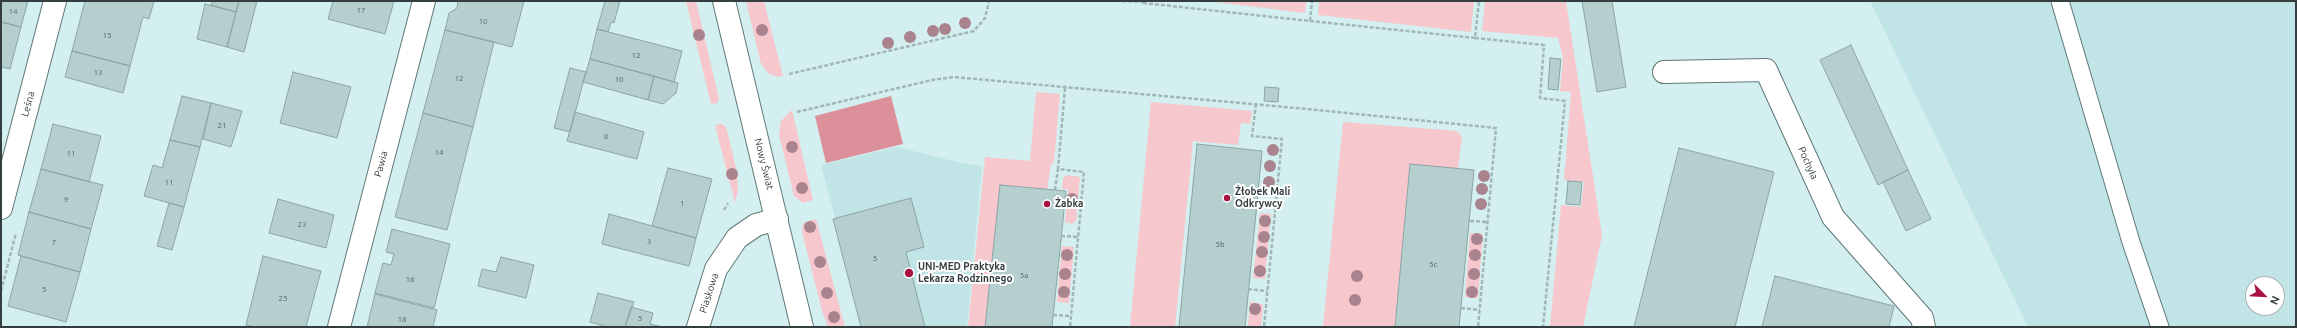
<!DOCTYPE html>
<html>
<head>
<meta charset="utf-8">
<style>
  body { margin:0 }
  #map { position:relative; width:2297px; height:328px; overflow:hidden; background:#d4efef; font-family:Ubuntu,sans-serif }
  canvas { display:block }
  .frame { position:absolute; inset:0; border:2px solid #343e3f; pointer-events:none }
  .north { position:absolute; left:2245px; top:276px; width:40px; height:40px; box-sizing:border-box; background:#fff; border:1px solid #aeb2b2; border-radius:50%; rotate:114deg; font-size:11px; font-weight:700; line-height:16px; text-align:center; color:#343e3f }
  .north::after { content:''; display:block; margin:auto; width:14px; height:18px; background:#a81242; clip-path:polygon(50% 0,100% 100%,50% 72%,0 100%) }
</style>
</head>
<body>
<div id="map">
<canvas width="2297" height="328"></canvas>
<div class="frame"></div>
<div class="north">N</div>
</div>
<script>
const c = document.querySelector('canvas').getContext('2d');
c.lineJoin = 'round';
function paint(path, color) { c.fillStyle = color; c.fill(path, 'evenodd'); }
const poly = rows => new Path2D(rows.map(r => 'M' + r).join(''));
function stroke(path, color, width, dash) { c.strokeStyle = color; c.lineWidth = width; c.lineCap = dash ? 'butt' : 'round'; c.setLineDash(dash || []); c.stroke(path); }
function drawText(font, color, halo, rows, align = 'center') {
  c.font = font + ' Ubuntu,sans-serif'; c.lineWidth = 4; c.setLineDash([]); c.textBaseline = 'middle'; c.strokeStyle = halo; c.fillStyle = color; for (const [text, x, y, turn = 0] of rows) {
    c.save(); c.translate(x, y); c.rotate((+turn || 0) * Math.PI / 180); c.textAlign = isNaN(turn) ? turn : align; if (halo) c.strokeText(text, 0, 0); c.fillText(text, 0, 0); c.restore();
  }
}
paint(poly([
  [1870,1,2296,1,2296,327,2028,327],
  [2253,284,2277,284,2277,308,2253,308],
  [897,147,962,163,982,166,967,327,861,327,833,219,835,218,821,165]
]), '#c1e5e6');
paint(poly([
  [686,1,696,1,719,99,717,103,711,104],
  [746,1,764,1,783,76,778,77,769,74,761,64],
  [1207,1,1306,1,1305,13],
  [1319,1,1474,1,1471,32,1318,15],
  [1485,1,1566,1,1602,235,1583,327,1550,327,1561,205,1581,207,1584,182,1564,180,1571,92,1560,91,1563,58,1558,38,1482,31],
  [1036,92,1060,94,1054,162,1051,165,1047,190,1000,185,985,327,968,327,985,157,1030,161],
  [1151,102,1252,111,1250,124,1241,123,1238,145,1193,141,1175,327,1130,327],
  [792,110,813,200,803,203,794,196,779,135,781,121],
  [1343,122,1457,131,1462,136,1458,169,1410,165,1395,327,1323,327],
  [722,124,726,127,737,172,738,190,735,203,715,125],
  [1068,175,1080,177,1076,221,1072,224,1065,222,1068,189,1062,189,1063,178],
  [1260,213,1271,214,1265,279,1253,278],
  [816,219,845,327,828,327,822,311,802,232,803,223],
  [1470,233,1483,234,1478,298,1465,297],
  [1062,246,1074,247,1069,303,1057,302],
  [1250,302,1263,304,1261,327,1248,327]
]), '#f6c7cc');
paint(poly([
  [891,96,903,144,826,163,815,116]
]), '#dc909a');
const building = poly([
  [1,1,28,1,21,27,1,22,1,1],
  [85,1,154,1,149,19,143,17,130,66,72,51,85,1],
  [213,1,239,1,236,12,211,5,213,1],
  [239,1,257,1,244,52,227,47,239,1],
  [333,1,394,1,385,34,328,19,333,1],
  [458,1,524,1,512,47,445,30,449,13,457,8,458,1],
  [605,1,620,1,614,23,611,22,608,32,597,29,605,1],
  [1582,1,1612,1,1626,87,1597,92,1582,1],
  [205,4,236,12,227,47,197,39,205,4],
  [1,22,21,27,10,69,1,67,1,22],
  [597,29,682,51,674,82,590,59,597,29],
  [445,30,494,42,473,127,423,113,445,30],
  [1851,45,1908,170,1878,185,1820,60,1851,45],
  [72,51,130,66,123,93,65,77,72,51],
  [1550,58,1561,59,1558,90,1548,89,1550,58],
  [590,59,654,76,648,100,583,82,590,59],
  [570,68,586,72,570,132,554,128,570,68],
  [293,72,351,87,337,138,280,123,293,72],
  [654,76,678,83,676,93,663,104,648,100,654,76],
  [1265,87,1279,88,1278,102,1264,101,1265,87],
  [182,96,211,103,200,147,170,140,182,96],
  [211,103,242,111,231,147,203,139,211,103],
  [575,112,644,132,637,159,567,141,575,112],
  [423,113,473,127,447,230,395,217,423,113],
  [53,124,101,136,89,182,41,169,53,124],
  [170,140,200,147,184,207,144,196,153,165,162,168,170,140],
  [1197,144,1262,151,1245,327,1179,327,1197,144],
  [1679,148,1774,172,1735,327,1634,327,1679,148],
  [1410,164,1474,170,1459,327,1395,327,1410,164],
  [668,168,712,179,696,238,652,226,668,168],
  [41,169,103,185,91,229,29,212,41,169],
  [1908,170,1931,219,1906,231,1883,182,1908,170],
  [1568,181,1582,182,1580,205,1566,204,1568,181],
  [1000,185,1066,191,1052,327,985,327,1000,185],
  [911,198,924,247,906,252,925,327,861,327,833,219,911,198],
  [278,199,334,215,326,248,269,233,278,199],
  [169,203,184,207,172,250,157,246,169,203],
  [29,212,91,229,80,272,18,255,29,212],
  [609,214,696,238,689,266,602,244,609,214],
  [392,229,450,244,434,308,375,293,383,263,391,265,394,254,386,252,392,229],
  [21,256,80,272,66,322,8,306,21,256],
  [263,256,321,271,306,327,255,327,246,325,263,256],
  [501,257,534,265,526,298,478,286,482,269,496,272,501,257],
  [1775,276,1894,306,1889,327,1762,327,1775,276],
  [598,293,634,302,625,327,608,327,590,322,598,293],
  [375,294,437,310,433,327,367,327,375,294],
  [631,307,653,313,650,324,663,327,625,327,631,307]
]);
paint(building, '#b5cfcf');
stroke(building, '#8ba4a4', 1);
const service = poly([
  [2060,1,2131,242,2160,327]
]);
const minor = poly([
  [1664,72,1766,70,1833,217,1922,318,1924,327],
  [1,208,55,1],
  [339,327,424,1],
  [698,327,716,269,737,238,756,225,777,219]
]);
const tertiary = poly([
  [724,1,802,327]
]);
stroke(service, '#5f7777', 19);
stroke(minor, '#5f7777', 24);
stroke(tertiary, '#5f7777', 24);
stroke(poly([
  [1122,1,1143,2],
  [1143,3,1310,21,1312,1],
  [1310,21,1475,38,1479,1],
  [1475,38,1544,45,1540,98,1565,101,1543,327],
  [789,74,974,31,985,18,989,1],
  [1065,88,1058,169,1084,172,1070,327],
  [1256,104,1252,136,1282,139,1264,327],
  [797,112,932,80,954,77,1307,109,1496,128,1478,327],
  [1055,190,1058,169],
  [1257,201,1276,202],
  [724,210,728,203],
  [1470,221,1488,222],
  [1061,236,1078,237],
  [1248,289,1267,291],
  [1,291,16,233],
  [1461,308,1480,310],
  [1053,315,1071,316]
]), '#a1b7b7', 2.5, [4, 2]);
stroke(service, '#fff', 17);
stroke(minor, '#fff', 22);
stroke(tertiary, '#fff', 22);
c.fillStyle = '#a9838e';
for (const [x, y] of [
  [965,23],
  [945,29],
  [762,30],
  [933,31],
  [699,35],
  [910,37],
  [888,43],
  [792,147],
  [1273,150],
  [1270,166],
  [732,174],
  [1484,176],
  [1269,182],
  [802,188],
  [1482,189],
  [1072,199],
  [1481,204],
  [1265,221],
  [810,227],
  [1264,237],
  [1477,239],
  [1262,252],
  [1067,255],
  [1475,255],
  [820,262],
  [1260,271],
  [1065,274],
  [1474,274],
  [1357,276],
  [1064,292],
  [1472,292],
  [827,293],
  [1355,300],
  [1255,309],
  [834,317]
]) { c.beginPath(); c.arc(x, y, 6, 0, 2 * Math.PI); c.fill(); }
for (const [x, y, r, color] of [
  [1227,198,4,"#a81242"],
  [1047,204,4,"#a81242"],
  [909,273,5,"#a81242"]
]) { const dot = new Path2D(); dot.arc(x, y, r, 0, 2 * Math.PI); c.fillStyle = color; c.fill(dot); stroke(dot, '#fff', 1.5); }
drawText('8px', '#546263', null, [
  ["17",361,10],
  ["14",13,11],
  ["10",483,21],
  ["15",107,35],
  ["12",636,55],
  ["13",98,72],
  ["12",459,78],
  ["10",619,79],
  ["21",222,125],
  ["8",606,136],
  ["14",439,152],
  ["11",71,153],
  ["11",169,182],
  ["9",66,199],
  ["1",682,203],
  ["23",302,224],
  ["3",649,241],
  ["7",54,242],
  ["5b",1220,244],
  ["5",875,258],
  ["5c",1433,264],
  ["5a",1024,275],
  ["16",410,279],
  ["5",44,289],
  ["25",283,298],
  ["5",640,318],
  ["18",402,319]
]);
drawText('10px', '#343e3f', '#fff', [
  ["Leśna",28,104,-75],
  ["Pochyła",1808,163,66],
  ["Pawia",381,164,-75],
  ["Nowy Świat",764,164,76],
  ["Piaskowa",709,293,-72]
]);
drawText('bold 10px', '#343e3f', '#fff', [
  ["Żłobek Mali",1235,192],
  ["Odkrywcy",1235,204],
  ["Żabka",1055,204],
  ["UNI-MED Praktyka",918,267],
  ["Lekarza Rodzinnego",918,279]
], 'left');
</script>
</body>
</html>
